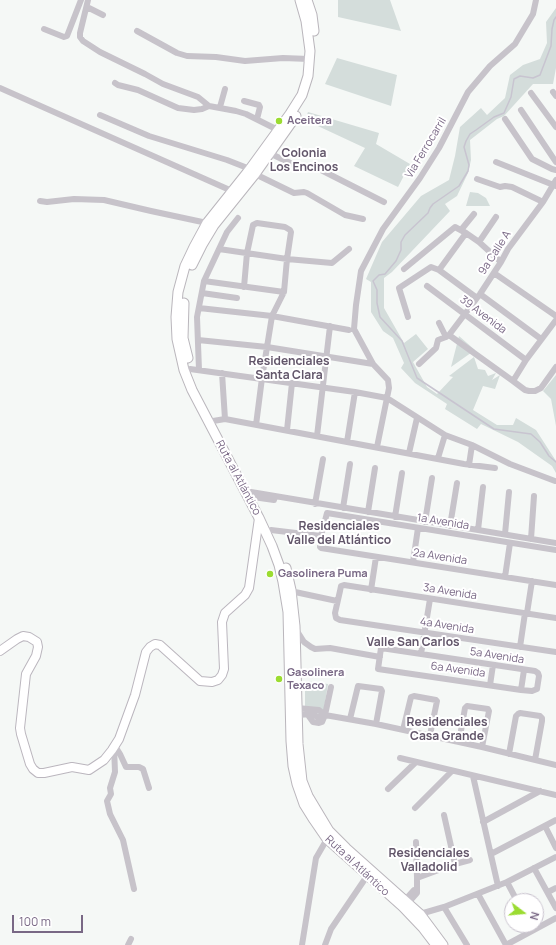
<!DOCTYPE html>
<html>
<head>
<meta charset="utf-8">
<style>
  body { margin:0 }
  #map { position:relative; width:556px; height:945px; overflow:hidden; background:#f5f8f6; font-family:Manrope,sans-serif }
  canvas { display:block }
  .north { position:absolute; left:504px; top:893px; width:40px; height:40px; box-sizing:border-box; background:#fff; border:1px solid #c9c3ce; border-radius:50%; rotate:106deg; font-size:11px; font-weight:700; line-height:16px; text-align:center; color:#796885 }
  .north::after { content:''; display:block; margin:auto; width:14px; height:18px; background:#9bdc31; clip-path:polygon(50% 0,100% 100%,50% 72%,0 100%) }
  .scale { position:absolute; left:12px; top:915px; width:71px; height:18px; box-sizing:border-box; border:2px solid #796885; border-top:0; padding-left:5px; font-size:12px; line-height:14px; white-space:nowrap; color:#796885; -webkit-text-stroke:3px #fff; paint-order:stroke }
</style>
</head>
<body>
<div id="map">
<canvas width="556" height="945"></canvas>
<div class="north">N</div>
<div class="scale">100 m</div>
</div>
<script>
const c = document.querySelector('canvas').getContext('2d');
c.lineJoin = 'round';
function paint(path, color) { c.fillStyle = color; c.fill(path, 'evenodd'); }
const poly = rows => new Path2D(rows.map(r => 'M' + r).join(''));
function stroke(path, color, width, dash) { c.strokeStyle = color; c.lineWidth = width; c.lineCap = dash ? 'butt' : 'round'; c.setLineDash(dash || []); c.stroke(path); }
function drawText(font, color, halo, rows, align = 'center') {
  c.font = font + ' Manrope,sans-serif'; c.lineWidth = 4; c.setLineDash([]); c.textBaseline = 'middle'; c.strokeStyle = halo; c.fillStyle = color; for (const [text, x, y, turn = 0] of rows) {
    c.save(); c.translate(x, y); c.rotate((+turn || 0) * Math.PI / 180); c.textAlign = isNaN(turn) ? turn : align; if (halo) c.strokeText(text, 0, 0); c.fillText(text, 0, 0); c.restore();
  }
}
paint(poly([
  [338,0,390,0,401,31,338,17],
  [556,8,556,68,553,84,533,84,504,116,497,119,470,140,471,160,468,173,457,196,445,204,450,211,392,272,384,278,384,308,404,343,416,334,428,349,413,362,427,387,437,394,453,377,449,376,474,357,478,369,485,370,488,376,496,373,492,380,500,375,495,389,483,386,473,410,497,425,513,425,516,418,536,430,556,461,556,473,552,466,518,442,481,424,477,429,445,409,447,404,415,383,401,368,404,363,393,338,383,331,371,312,371,282,366,279,382,242,421,196,449,180,455,156,460,127,481,108,487,115,505,98,510,75,523,65,540,59,547,43,546,22],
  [337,58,397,75,391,106,325,84],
  [308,112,379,133,376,144,410,164,398,187,354,166,365,148,305,120],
  [470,192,478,193,486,198,490,206,466,206],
  [459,336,475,350,451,367],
  [556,375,556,426,551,399,543,391],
  [305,681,328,684,323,715,309,712,305,708]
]), '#d4dddb');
stroke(poly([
  [556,17,554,20,552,29,551,46,540,75,533,78,520,76,514,79,511,97,504,113,494,117,476,130,470,134,466,141,464,147,469,165,468,171,459,186,433,204,430,208,428,213,405,235,401,242,401,250,396,261,385,274,379,275,373,281,377,290,377,303,380,317,402,341,417,378,494,429,531,434,540,442,549,456,556,462]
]), '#c8c4d0', 1.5);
const major = poly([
  [0,651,17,639,23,636,29,637,37,642,38,647,36,656,26,674,20,728,21,734,30,764,33,769,38,773,44,773,72,767,89,770,104,760,112,750,119,739,135,695,146,652,150,647,155,644,160,645,200,681,212,682,218,680,222,675,224,669,222,622,225,613,245,595,249,588,259,518]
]);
const highway = poly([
  [300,0,306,21,310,51,308,76,302,95,290,114,250,169,207,223,194,247,185,266,178,292,176,317,177,339,184,370,192,390,259,518,272,546,279,565,283,582,288,612,291,741,293,766,297,784,304,804,314,820,327,839,403,907,423,928,436,945],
  [307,0,312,15,314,31],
  [192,265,202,245,214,225,255,174,296,116],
  [184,303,183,338,188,358],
  [286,568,291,590,295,626,298,744,302,781,308,796,329,831,346,848,420,914,443,945]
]);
stroke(major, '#bbb6be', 10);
stroke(highway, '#bab6bc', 11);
stroke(poly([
  [88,0,80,33,80,37,83,41,100,52,145,74,163,84,198,97,209,106,236,111,246,114,278,130],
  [87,7,103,15],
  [44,29,64,37,67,36,81,0],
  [137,31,177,53,187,56,216,57,245,61,283,58,309,59],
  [115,83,118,85,138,90,178,108,194,110,202,109,209,106],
  [0,88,232,191],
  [553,92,556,96],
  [531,93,556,127],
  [244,101,259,105,260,107,257,119],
  [220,107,225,89],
  [521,110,556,162],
  [100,115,149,136,227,160,250,169],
  [505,119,532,159,552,169,556,170],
  [269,153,301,168,319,169,384,202],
  [496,162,556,186],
  [255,174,294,193,304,192,307,193,345,215,363,219],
  [477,179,500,187,505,186,512,187,543,202],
  [40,201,47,202,74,199,104,200,151,211,207,223],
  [461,230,474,214],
  [479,242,496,217],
  [219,249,287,259,332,263,349,249],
  [404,269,455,227,466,233,479,242,501,262],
  [439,270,466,233],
  [494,273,556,316],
  [204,281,284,292],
  [427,286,526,360],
  [244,287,247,253,253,225,257,223,285,227,290,230,291,232,287,259,284,292,272,316,262,378,256,425],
  [202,293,237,298],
  [480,294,541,339],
  [199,308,272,316,349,330],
  [408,317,399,288,431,267,439,270,477,298],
  [556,320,526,360,513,381,525,390,529,391,535,391,541,388,556,367],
  [439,323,446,337,449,335,513,381],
  [449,335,480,294,501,262,508,249,543,202,556,180],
  [198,340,267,347,373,364],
  [419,364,436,348,438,340,446,337],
  [190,369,355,392,387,398,445,435,472,445,510,464,555,481],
  [199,370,197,317,204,281,227,232,238,218],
  [222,373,225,419],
  [213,421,225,419,464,464,495,468],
  [287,430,292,383],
  [317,436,330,326],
  [347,442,355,392],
  [377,447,389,388,388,380,373,364,354,329,356,305,361,271,383,229,420,178,439,148,468,92,490,66,515,44,533,14,536,0],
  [409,453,417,418],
  [438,458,445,435],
  [469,465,472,445],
  [251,492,556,543],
  [253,497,274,500],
  [315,504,323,459],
  [343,508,350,464],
  [368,512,375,468],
  [395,517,402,473],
  [425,522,432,478],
  [450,526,457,483],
  [271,530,321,536],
  [478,530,483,487],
  [505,534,509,492],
  [531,539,534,496],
  [556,550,327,513,321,536,320,547,321,548,556,585],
  [413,562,418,528],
  [505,577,510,543],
  [291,590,295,592,337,601],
  [371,590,376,557],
  [527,613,532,581],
  [556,618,344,585,341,586,340,591,335,613,336,618,340,620,556,652],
  [297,631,304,642,311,647,315,649,330,648,380,657],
  [520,647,525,613],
  [381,648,535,671,538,673,539,676,537,689,532,691,521,690,378,669,381,648],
  [421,654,430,599],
  [490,685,493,665],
  [521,690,524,670],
  [297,708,319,710,325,715],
  [297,715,312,714,318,717,325,715,376,724,482,747,556,765],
  [308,715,313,722,319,723,322,722,325,715,331,687],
  [350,719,358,686,381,689,382,691,376,724],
  [403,730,411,697,414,696,436,700,437,701,430,735],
  [459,742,465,708,467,706,488,709,489,711,482,747],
  [115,746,120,754,126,767,139,767,143,769,149,788],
  [114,747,115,772,110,788,111,794,107,801,110,814,123,840,134,889],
  [509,754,516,716,518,714,520,713,540,716,542,718,542,721,535,760],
  [400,758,556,795],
  [473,776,498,886],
  [388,789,416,762],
  [415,808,452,771],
  [444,815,455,864],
  [483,822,540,791],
  [545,826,556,848],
  [416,842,417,878],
  [491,854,556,820],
  [534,868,556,908],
  [507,882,517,901],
  [548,892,556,888],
  [478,894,506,945],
  [405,900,414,890,417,889],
  [408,903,417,893,417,878,455,864,470,860],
  [444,907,467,945],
  [420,914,444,907,507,882,556,857],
  [128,945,131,939],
  [302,945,316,858,327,839],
  [325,945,331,929,367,876],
  [506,945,556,918]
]), '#c7c3ca', 6);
stroke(major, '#fff', 8);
stroke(highway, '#fff', 9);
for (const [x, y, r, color] of [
  [279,121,4,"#9bdc31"],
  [270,574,4,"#9bdc31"],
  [279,679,4,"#9bdc31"]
]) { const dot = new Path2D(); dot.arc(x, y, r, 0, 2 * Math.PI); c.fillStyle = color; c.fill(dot); stroke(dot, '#fff', 1.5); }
drawText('bold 11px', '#796885', '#fff', [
  ["Aceitera",287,121],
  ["Gasolinera Puma",278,574],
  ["Gasolinera",287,673],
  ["Texaco",287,686]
], 'left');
drawText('11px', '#796885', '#fff', [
  ["Via Ferrocarril",426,148,-59],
  ["9a Calle A",495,253,-57],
  ["39 Avenida",483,315,37],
  ["Ruta al Atlántico",238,478,62],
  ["1a Avenida",443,522,9],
  ["2a Avenida",440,557,9],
  ["3a Avenida",450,592,9],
  ["4a Avenida",447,626,9],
  ["5a Avenida",497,656,9],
  ["6a Avenida",458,670,8],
  ["Ruta al Atlántico",357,866,43]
]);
drawText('bold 12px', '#62566a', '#fff', [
  ["Colonia",304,154],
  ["Los Encinos",304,168],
  ["Residenciales",289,362],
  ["Santa Clara",289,376],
  ["Residenciales",339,527],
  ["Valle del Atlántico",339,541],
  ["Valle San Carlos",413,643],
  ["Residenciales",447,723],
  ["Casa Grande",447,737],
  ["Residenciales",429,854],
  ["Valladolid",429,868]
]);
</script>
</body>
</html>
